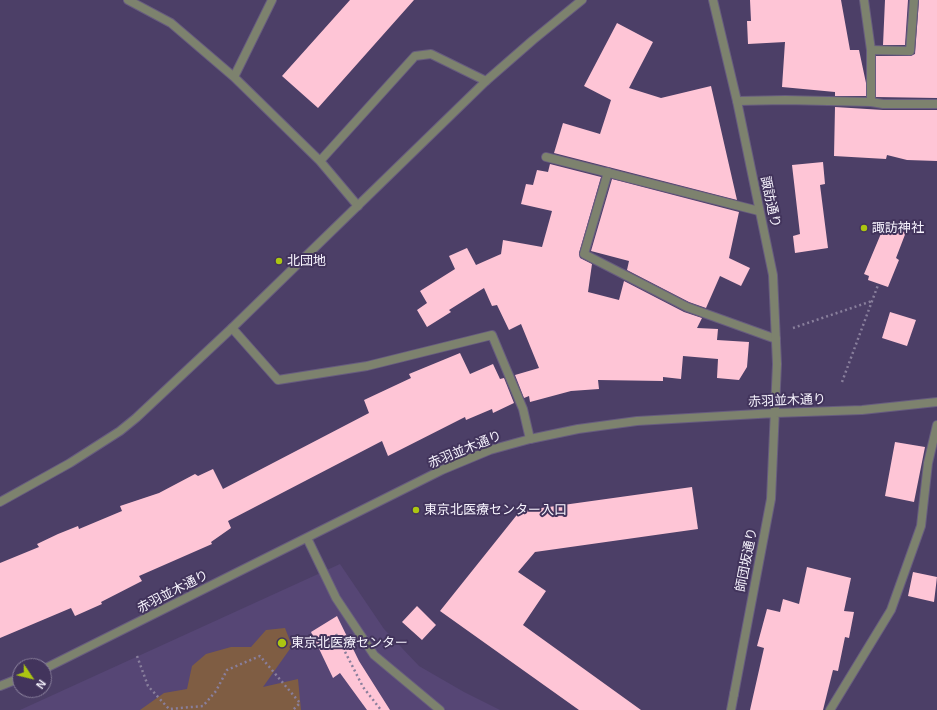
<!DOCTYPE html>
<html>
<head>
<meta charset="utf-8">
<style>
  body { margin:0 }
  #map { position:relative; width:937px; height:710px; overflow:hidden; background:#4c3f67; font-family:Arial,sans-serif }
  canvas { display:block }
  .north { position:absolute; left:12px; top:658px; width:40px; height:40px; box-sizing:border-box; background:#42345c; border:1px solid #8a809c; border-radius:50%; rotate:125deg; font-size:11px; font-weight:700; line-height:16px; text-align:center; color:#f6f3fd }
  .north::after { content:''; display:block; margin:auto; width:14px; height:18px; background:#acc611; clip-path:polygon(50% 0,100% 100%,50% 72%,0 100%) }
</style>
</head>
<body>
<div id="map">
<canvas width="937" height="710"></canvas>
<div class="north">N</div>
</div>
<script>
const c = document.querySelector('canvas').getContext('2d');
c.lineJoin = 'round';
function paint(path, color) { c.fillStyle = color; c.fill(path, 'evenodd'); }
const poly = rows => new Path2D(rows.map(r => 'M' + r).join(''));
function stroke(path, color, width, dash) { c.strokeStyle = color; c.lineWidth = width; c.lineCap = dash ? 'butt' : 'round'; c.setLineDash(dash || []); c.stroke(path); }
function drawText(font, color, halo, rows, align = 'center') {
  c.font = font + ' Arial,"Noto Sans JP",sans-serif'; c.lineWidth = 4; c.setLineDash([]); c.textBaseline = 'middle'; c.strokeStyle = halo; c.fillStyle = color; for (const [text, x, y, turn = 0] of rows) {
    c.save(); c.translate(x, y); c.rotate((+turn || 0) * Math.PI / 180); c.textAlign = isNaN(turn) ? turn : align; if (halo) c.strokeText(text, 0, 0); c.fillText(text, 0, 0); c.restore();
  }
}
paint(poly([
  [340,564,384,629,419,666,464,692,500,710,20,710]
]), '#564675');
paint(poly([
  [285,628,292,646,263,687,298,679,301,710,140,710,164,693,187,689,192,666,206,654,231,647,251,647,266,630]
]), '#7f5d43');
paint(poly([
  [350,0,414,0,318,108,282,76],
  [750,0,841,0,850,50,859,50,866,83,866,96,835,96,835,92,782,87,785,42,748,44,747,21,751,21],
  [885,0,908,0,905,45,883,45],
  [919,0,937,0,937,98,876,97,876,56,910,56,915,54],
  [617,23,653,42,629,88,661,98,711,86,737,200,554,153,563,123,600,134,611,100,584,86],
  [835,107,883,110,937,110,937,161,907,160,887,155,886,159,834,156],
  [823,162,825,184,820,185,828,248,795,253,793,236,800,234,792,165],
  [550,164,601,177,579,253,580,258,592,264,588,292,619,300,624,281,684,312,702,318,697,328,718,329,717,340,749,342,747,367,739,380,717,378,718,359,683,356,681,379,663,377,663,381,598,380,599,389,571,391,530,402,529,396,524,398,515,375,539,368,521,324,509,330,497,305,492,306,484,288,449,310,451,312,427,327,417,310,427,303,420,291,455,269,449,256,467,248,476,265,501,254,503,240,542,247,552,211,521,204,526,184,533,185,537,170,548,172],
  [612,179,739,212,729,258,750,268,741,286,720,276,706,308,689,302,627,270,629,261,591,251],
  [885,224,906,232,896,258,899,260,888,287,868,280,869,276,864,274],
  [890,312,916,320,907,346,882,338],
  [460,353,470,374,493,364,500,379,504,378,514,403,493,413,492,409,466,420,465,417,388,456,382,441,228,521,231,528,211,542,212,544,139,576,142,581,101,602,102,604,75,616,71,608,0,638,0,563,39,547,37,544,58,534,78,526,79,529,122,511,120,506,159,493,195,474,198,476,213,469,223,489,369,413,364,400,411,378,409,374],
  [895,442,925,447,914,502,885,496],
  [692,487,698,529,535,552,518,572,546,591,523,625,641,710,579,710,440,611,520,511],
  [807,567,851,578,844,611,854,612,849,638,845,637,838,671,833,670,823,710,750,710,764,648,757,646,767,609,780,612,783,599,799,604],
  [913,572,937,577,934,602,908,596],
  [417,606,436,625,422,640,402,622],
  [337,616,359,661,390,710,367,710,340,673,333,678,311,632]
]), '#fec5d6');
const service = poly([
  [871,50,910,51,914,0],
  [871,102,883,104,937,104],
  [546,157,759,211],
  [608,172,584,254,687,307,776,339],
  [232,328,278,380,367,366,492,335,523,409,530,439],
  [307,538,336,598,374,655,440,710],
  [830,710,891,610,921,526,928,463,937,425]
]);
const minor = poly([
  [128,0,171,23,234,77,320,161,358,206],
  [234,77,272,0],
  [737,101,785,100,871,102,871,50,864,0],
  [320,161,415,56,431,54,486,81],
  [731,710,734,694]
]);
const tertiary = poly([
  [713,0,737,101,773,275,777,364,771,499,734,694],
  [0,502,70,463,120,431,136,418,232,328,486,81,533,40,582,0],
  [44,669,442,470,490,450,530,439,578,429,637,421,775,413,862,410,937,402],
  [0,686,20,678]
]);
stroke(service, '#675c7f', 10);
stroke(minor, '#675c7f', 10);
stroke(tertiary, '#675c7f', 10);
stroke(poly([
  [793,328,872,301],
  [842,382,878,285],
  [336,634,363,687,381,710],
  [137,656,148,686,169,709,203,706,216,691,227,670,260,656,300,703,293,710]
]), '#897f9c', 2.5, [2, 3]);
stroke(service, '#7d826e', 8);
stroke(minor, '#7d826e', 8);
stroke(tertiary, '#7d826e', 8);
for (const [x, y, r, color] of [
  [864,228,4,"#acc611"],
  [279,261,4,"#acc611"],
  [416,510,4,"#acc611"],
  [282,643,5,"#acc611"]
]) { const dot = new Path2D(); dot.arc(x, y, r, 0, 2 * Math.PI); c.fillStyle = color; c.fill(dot); stroke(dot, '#42345c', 1.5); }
drawText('13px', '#f6f3fd', '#42345c', [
  ["諏訪通り",770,202,78],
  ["赤羽並木通り",787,401,-2],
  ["赤羽並木通り",465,450,-22],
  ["師団坂通り",747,560,-79],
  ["赤羽並木通り",173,592,-27]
]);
drawText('13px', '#f6f3fd', '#42345c', [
  ["諏訪神社",872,228],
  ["北団地",287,261],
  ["東京北医療センター入口",424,510],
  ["東京北医療センター",291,643]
], 'left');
</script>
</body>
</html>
